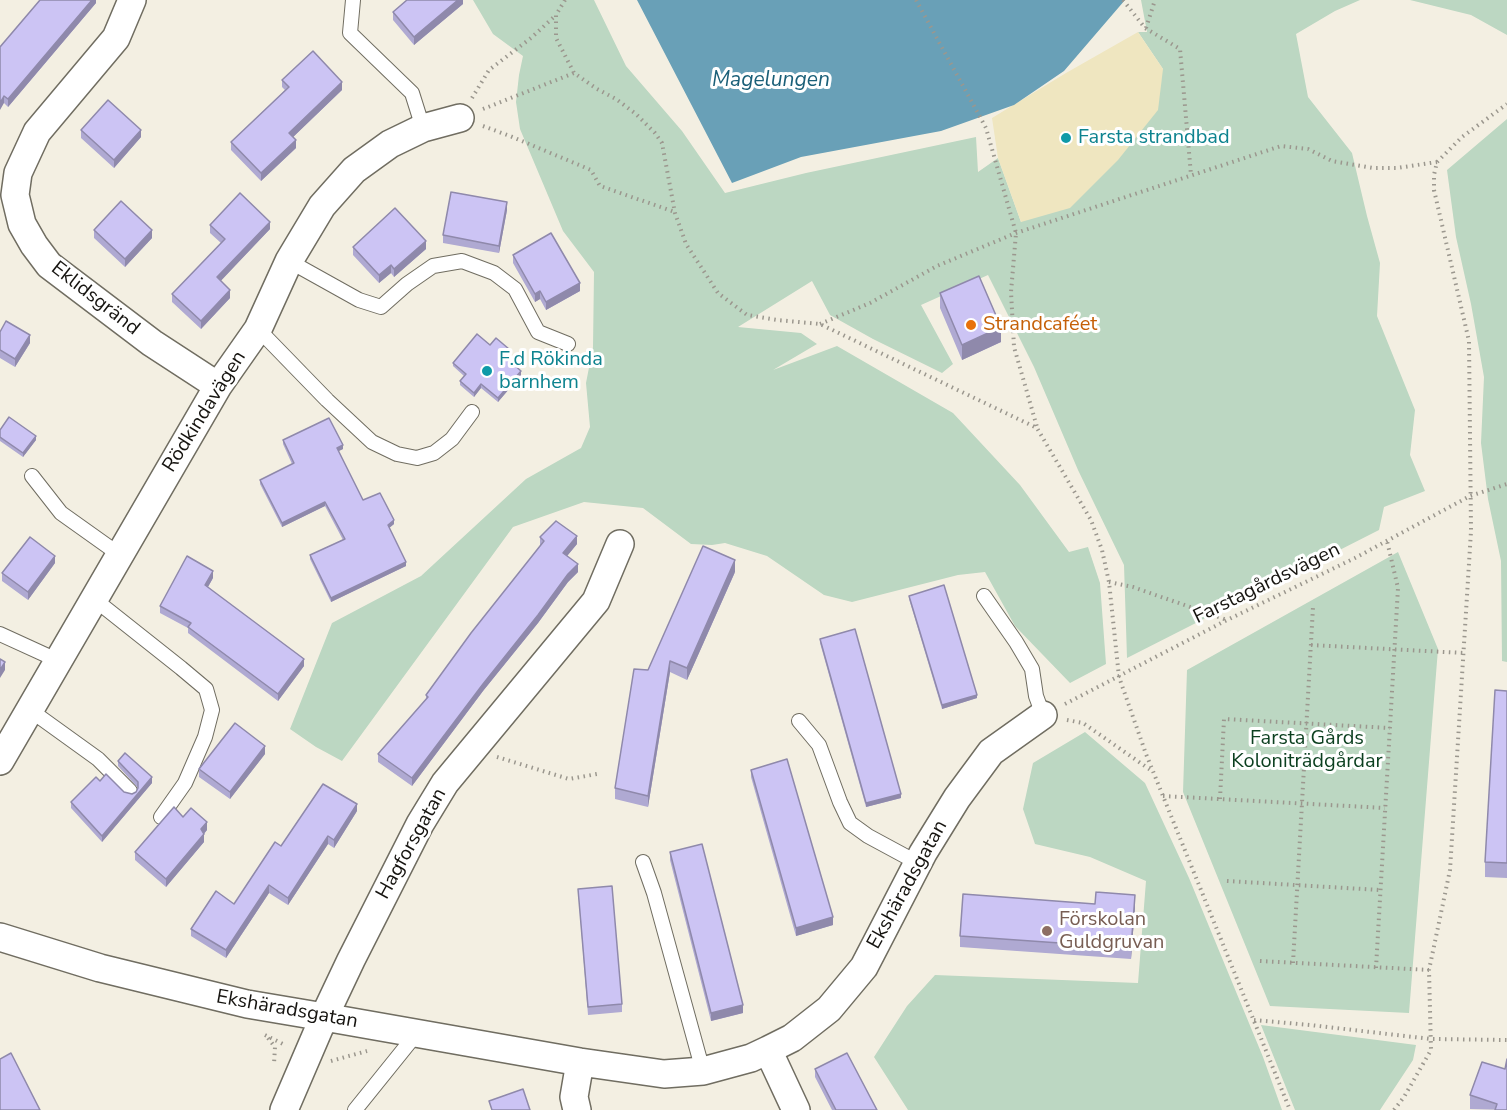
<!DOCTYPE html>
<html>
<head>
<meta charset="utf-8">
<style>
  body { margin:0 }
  canvas { display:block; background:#f3efe2 }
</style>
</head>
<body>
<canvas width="1507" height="1110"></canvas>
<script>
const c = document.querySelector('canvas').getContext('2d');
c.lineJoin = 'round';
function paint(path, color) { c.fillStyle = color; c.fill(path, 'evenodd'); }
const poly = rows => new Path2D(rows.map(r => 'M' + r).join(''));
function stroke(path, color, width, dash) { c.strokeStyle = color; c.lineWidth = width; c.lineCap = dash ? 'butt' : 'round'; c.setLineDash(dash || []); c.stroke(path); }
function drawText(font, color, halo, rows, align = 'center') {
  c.font = font + ' "Nunito Sans",sans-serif'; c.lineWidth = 6; c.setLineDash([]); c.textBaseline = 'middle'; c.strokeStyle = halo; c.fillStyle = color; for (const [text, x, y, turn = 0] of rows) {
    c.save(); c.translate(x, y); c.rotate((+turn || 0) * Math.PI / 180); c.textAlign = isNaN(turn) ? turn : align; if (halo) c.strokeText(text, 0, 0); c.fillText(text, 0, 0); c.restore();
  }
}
paint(poly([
  [473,0,594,0,626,66,682,131,725,193,806,173,976,137,978,172,998,158,1021,222,1163,69,1138,32,1147,32,1141,0,1360,0,1335,11,1296,34,1308,97,1352,153,1367,216,1380,263,1377,316,1415,410,1410,455,1425,491,1384,507,1379,530,1127,658,1124,565,1078,470,1034,367,988,275,921,305,953,364,942,373,873,339,830,315,812,281,738,327,801,333,817,344,773,370,837,346,953,413,1020,485,1069,552,1088,547,1100,583,1106,664,1070,683,1015,626,985,572,958,575,852,602,824,595,767,556,725,543,712,545,691,544,643,508,584,502,513,527,342,761,316,747,290,729,332,623,421,576,526,479,581,448,590,427,586,383,593,347,594,272,563,231,520,129,516,102,519,75,523,56,493,34],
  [1410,0,1507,0,1507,35,1471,15],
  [1507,119,1507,662,1502,661,1501,561,1488,499,1481,443,1484,377,1471,304,1456,237,1447,170],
  [1398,552,1438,649,1409,1013,1270,1006,1183,792,1187,670],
  [1085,732,1145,783,1189,878,1263,1057,1282,1110,908,1110,874,1057,907,1006,935,975,1138,983,1146,881,1090,857,1035,844,1023,809,1033,763],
  [1261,1025,1416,1045,1413,1060,1380,1110,1295,1110]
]), '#bcd7c2');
paint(poly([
  [1138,32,1163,69,1158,110,1118,160,1070,208,1021,222,998,158,992,118,1066,73]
]), '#efe6c0');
paint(poly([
  [637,0,1125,0,1064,71,1014,105,941,131,801,157,732,183]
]), '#69a0b7');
const lane = poly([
  [353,0,350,33,412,93,423,128],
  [289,261,359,300,381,307,407,284,433,266,462,261,494,273,515,289,538,332,568,344],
  [258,329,327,400,372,442,397,454,417,458,434,453,452,439,472,412],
  [32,476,61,513,120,555],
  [984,596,1016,642,1032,669,1036,696,1043,715],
  [94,599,181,668,206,689,212,710,205,737,185,783,161,817],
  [0,634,59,661],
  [30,710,98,759,130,791],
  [799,721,819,745,840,802,850,823,868,836,918,863],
  [643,862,654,893,703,1071],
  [355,1110,417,1033]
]);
const street = poly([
  [132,0,116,38,37,132,18,173,15,195,22,224,34,245,49,265,152,343,218,386],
  [0,761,218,386,258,329,289,261,322,206,354,170,390,144,423,128,460,118],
  [0,937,100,968,247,1004,324,1017,580,1062,664,1074,703,1071,751,1058,768,1050,792,1038,829,1009,864,967,923,853,957,798,991,752,1043,715],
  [768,1050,796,1110],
  [284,1110,324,1017,351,960,420,824,445,783,596,601,620,544],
  [577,1110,574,1097,580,1062]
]);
stroke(lane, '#706d61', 16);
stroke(street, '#706d61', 30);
stroke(poly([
  [565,0,556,15,556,38,574,73,597,89,616,99,636,114,655,133,662,143,675,213,686,244,718,293,747,315,777,320,820,324,1037,428,1091,520,1102,550,1109,582,1119,677,1146,754,1290,1110],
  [916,0,986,128,1016,233,1011,292,1014,347,1037,427],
  [1123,0,1145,28,1180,49,1191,175],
  [1146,28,1155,0],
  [472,98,489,70,531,38,555,16],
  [483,109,574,73],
  [483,126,510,136,591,170,600,186,675,212],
  [820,324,870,303,937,266,1016,233,1281,146,1308,149,1332,161,1373,168,1397,168,1437,162],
  [1109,582,1133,587,1227,620],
  [1311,645,1464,653],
  [1065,704,1223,622,1355,558,1470,496,1507,484],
  [1067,720,1083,723,1152,771],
  [497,757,569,779,597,774],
  [1163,796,1385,808],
  [1220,799,1224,719,1390,728],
  [1227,881,1380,890],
  [1260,961,1429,970],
  [1293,963,1313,607],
  [1376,968,1398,588,1387,541],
  [1254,1020,1310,1025,1431,1039,1507,1040],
  [265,1035,285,1045],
  [268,1038,275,1047,274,1064],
  [331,1061,367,1051],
  [1394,1110,1404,1097,1431,1050,1429,970,1450,870,1471,531,1469,341,1434,190,1434,175,1437,162,1462,137,1507,104]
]), '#9b978e', 4, [1.5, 4.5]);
stroke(lane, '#fff', 14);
stroke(street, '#fff', 27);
paint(poly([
  [96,0,96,3,8,107,4,103,0,47],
  [463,0,463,4,414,45,393,20,393,12],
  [282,80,342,90,293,137,296,148,261,181,231,150,231,142,285,90,282,87],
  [81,130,141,137,114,168,81,138],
  [507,210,499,253,443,243,443,235],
  [210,225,270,229,220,281,230,298,201,329,172,302,172,294,221,243,210,233],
  [94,230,152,238,125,267,94,238],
  [353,247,426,249,394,277,391,273,379,283,353,255],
  [513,255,580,291,546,310,540,299,535,302,513,263],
  [940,293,1001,342,962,360,940,308],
  [0,332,30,343,15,367,0,358],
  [490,345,509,353,506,358,521,375,498,402,481,388,474,397,460,385,460,381,464,376,453,366,453,363],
  [0,430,36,440,23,457,0,441],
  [283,440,343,449,338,451,363,500,394,524,389,528,406,566,331,602,310,559,310,555,343,540,325,506,282,527,260,484,260,480,292,464,283,444],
  [540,537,577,544,567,556,578,572,568,582,538,623,483,691,412,786,378,762,378,754,426,699,426,695,540,546],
  [55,563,28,600,2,581,2,573],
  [735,572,687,680,670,672,648,807,615,799,615,788,648,670],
  [213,578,208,587,304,666,278,701,188,633,188,628,160,613,160,606],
  [909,596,977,698,942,709,909,599],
  [820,639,901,798,866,807,820,643],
  [1507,691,1507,878,1485,877,1485,862],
  [265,754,230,799,199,777,199,769],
  [118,761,152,783,102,842,71,808,71,802,124,792,132,794,136,792,138,788,118,766],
  [751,770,833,925,796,936,751,777],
  [357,811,334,848,328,844,288,905,269,893,226,958,191,936,191,929,234,904,281,846],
  [183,817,207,830,204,834,204,842,166,887,135,860,135,852],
  [670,852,743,1013,711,1021,670,860],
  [578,889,622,1004,622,1012,588,1015],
  [1135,906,1131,959,960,947,960,936],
  [1482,1062,1507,1110,1470,1109,1470,1095],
  [815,1069,877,1110,832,1110,815,1077]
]), '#afa9d2');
paint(poly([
  [92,0,96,0,96,3,8,107,8,99],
  [458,0,463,0,463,4,414,45,414,37],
  [342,82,342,90,289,141,289,133],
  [4,96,4,103,0,110,0,103],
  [141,130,141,137,114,168,114,160],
  [296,140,296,148,261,181,261,173],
  [507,202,507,210,499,253,499,246],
  [270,222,270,229,217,285,217,277],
  [152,230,152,238,125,267,125,259],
  [426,241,426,249,394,277,394,269],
  [391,265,391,273,379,283,379,275],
  [580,283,580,291,546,310,546,302],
  [230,290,230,298,201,329,201,321],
  [540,291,540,299,535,302,535,294],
  [1001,327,1001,342,962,360,962,345],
  [30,335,30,343,15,367,15,359],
  [509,349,509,353,504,360,504,356],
  [521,371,521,375,498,402,498,398],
  [481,384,481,388,474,397,474,393],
  [36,436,36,440,23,457,23,453],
  [343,445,343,449,337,452,337,448],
  [325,502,325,506,282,527,282,523],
  [394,520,394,524,388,529,388,525],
  [577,536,577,544,563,561,563,553],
  [55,556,55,563,28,600,28,592],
  [735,560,735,572,687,680,687,668],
  [406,562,406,566,331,602,331,598],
  [578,564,578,572,568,582,538,623,483,691,412,786,412,778,483,684,568,574],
  [213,571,213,578,205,592,205,585],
  [304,659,304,666,278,701,278,694],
  [670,661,670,672,648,807,648,796],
  [5,662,5,670,0,678,0,670],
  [977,695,977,698,942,709,942,705],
  [265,746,265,754,230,799,230,792],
  [152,777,152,783,102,842,102,836],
  [901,794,901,798,866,807,866,803],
  [357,804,357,811,334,848,334,840],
  [207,822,207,830,201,837,201,829],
  [204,834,204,842,166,887,166,879],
  [328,836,328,844,288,905,288,898],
  [269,885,269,893,226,958,226,950],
  [1135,895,1135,906,1131,959,1131,948],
  [833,917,833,925,796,936,796,928],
  [743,1005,743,1013,711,1021,711,1013]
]), '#8f89ab');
const building = poly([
  [40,0,92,0,8,99,4,96,0,103,0,47,40,0],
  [407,0,458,0,414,37,393,12,407,0],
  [313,51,342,82,289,133,296,140,261,173,231,142,289,87,282,80,313,51],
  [108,100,141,130,114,160,81,130,108,100],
  [451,192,507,202,499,246,443,235,451,192],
  [240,193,270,222,217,277,230,290,201,321,172,294,225,239,210,225,240,193],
  [121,201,152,230,125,259,94,230,121,201],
  [395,208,426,241,394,269,391,265,379,275,353,247,395,208],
  [551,233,580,283,546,302,540,291,535,294,513,255,551,233],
  [979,276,1001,327,962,345,940,293,979,276],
  [6,321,30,335,15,359,0,350,0,332,6,321],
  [477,334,490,345,496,338,509,349,504,356,521,371,498,398,481,384,474,393,460,381,466,374,453,363,477,334],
  [9,417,36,436,23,453,0,437,0,430,9,417],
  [329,418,343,445,337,448,363,500,380,493,394,520,388,525,406,562,331,598,310,555,345,539,325,502,282,523,260,480,294,463,283,440,329,418],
  [556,521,577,536,563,553,578,564,568,574,538,615,483,684,412,778,378,754,428,697,426,695,471,633,544,541,540,537,556,521],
  [30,537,55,556,28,592,2,573,30,537],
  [703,546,735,560,687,668,670,661,648,796,615,788,634,669,648,670,703,546],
  [187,556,213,571,205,585,304,659,278,694,188,627,191,623,160,606,187,556],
  [944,585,977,695,942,705,909,596,944,585],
  [855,629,901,794,866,803,820,639,855,629],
  [0,659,5,662,0,670,0,659],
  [1495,690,1507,691,1507,863,1485,862,1495,690],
  [235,723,265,746,230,792,199,769,235,723],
  [125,753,152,777,102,836,71,802,96,777,100,781,106,774,124,792,132,794,136,792,138,788,138,782,118,761,125,753],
  [787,759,833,917,796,928,751,770,787,759],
  [323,784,357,804,334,840,328,836,288,898,269,885,226,950,191,929,216,891,234,904,275,842,281,846,323,784],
  [174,807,183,817,191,808,207,822,201,829,204,834,166,879,135,852,174,807],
  [702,844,743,1005,711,1013,670,852,702,844],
  [612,886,622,1004,588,1007,578,889,612,886],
  [1096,892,1135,895,1131,948,960,936,963,894,1095,904,1096,892],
  [11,1053,40,1110,0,1110,0,1059,11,1053],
  [847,1053,877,1110,836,1110,815,1069,847,1053],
  [1507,1059,1507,1110,1495,1110,1497,1104,1470,1095,1482,1062,1505,1069,1507,1059],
  [523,1089,530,1110,492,1110,489,1101,523,1089]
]);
paint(building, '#ccc4f4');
stroke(building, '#8f89ab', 1.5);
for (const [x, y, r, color] of [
  [1066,138,6,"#0f9aa8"],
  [971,325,6,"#e8710a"],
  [487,371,6,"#0f9aa8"],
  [1047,931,6,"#8d6e63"]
]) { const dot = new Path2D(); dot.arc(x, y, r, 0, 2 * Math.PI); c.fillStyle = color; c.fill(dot); stroke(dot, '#fff', 2); }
drawText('20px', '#0d838f', '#fff', [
  ["Farsta strandbad",1078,138],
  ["F.d Rökinda",499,360],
  ["barnhem",499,383]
], 'left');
drawText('20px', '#15130f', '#fff', [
  ["Eklidsgränd",95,299,38],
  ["Rödkindavägen",205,412,-58],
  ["Farstagårdsvägen",1267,584,-26],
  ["Hagforsgatan",412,844,-61],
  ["Ekshäradsgatan",908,885,-61],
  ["Ekshäradsgatan",287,1010,10]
]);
drawText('20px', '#c56008', '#fff', [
  ["Strandcaféet",983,325]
], 'left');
drawText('20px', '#0b3f1f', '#fff', [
  ["Farsta Gårds",1307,739],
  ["Koloniträdgårdar",1307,762]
]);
drawText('20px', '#785e54', '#fff', [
  ["Förskolan",1059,920],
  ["Guldgruvan",1059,943]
], 'left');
drawText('italic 21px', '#1a5f78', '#fff', [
  ["Magelungen",771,81]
]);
</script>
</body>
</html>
